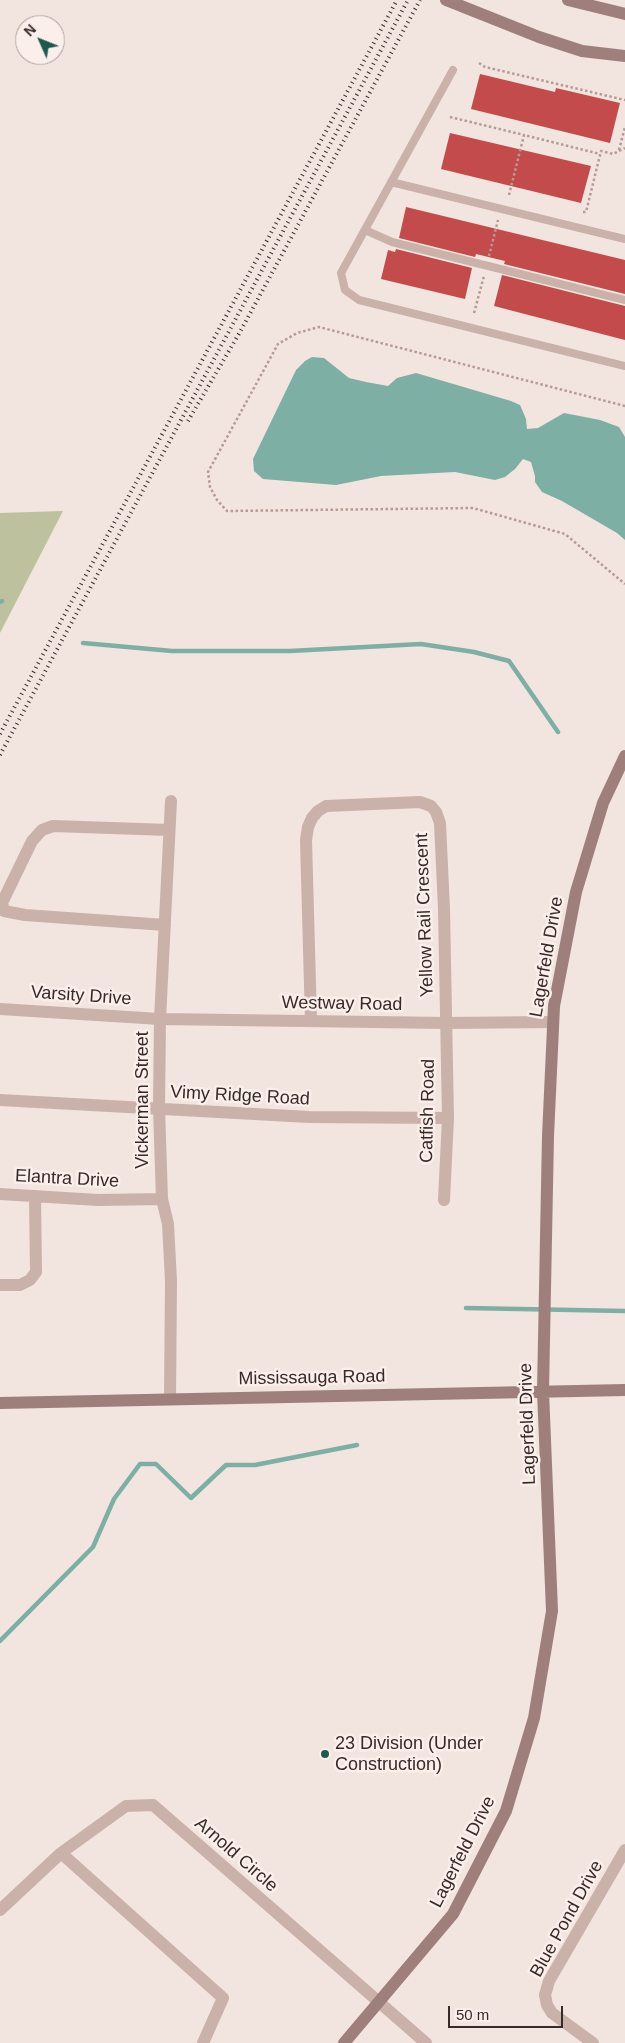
<!DOCTYPE html>
<html>
<head>
<meta charset="utf-8">
<style>
  body { margin:0 }
  #map { position:relative; width:625px; height:2043px; overflow:hidden; background:#f2e4de; font-family:Helvetica,sans-serif }
  canvas { display:block }
  .north { position:absolute; left:15px; top:15px; width:50px; height:50px; box-sizing:border-box; background:#faefea; border:1px solid #aca09d; border-radius:50%; rotate:314deg; font-size:14px; font-weight:700; line-height:20px; text-align:center; color:#382a29 }
  .north::after { content:''; display:block; margin:auto; width:18px; height:22px; background:#1f594e; clip-path:polygon(50% 0,100% 100%,50% 72%,0 100%) }
  .scale { position:absolute; left:448px; top:2006px; width:115px; height:22px; box-sizing:border-box; border:2px solid #382a29; border-top:0; padding-left:6px; font-size:15px; line-height:18px; white-space:nowrap; color:#382a29; -webkit-text-stroke:4px #faefea; paint-order:stroke }
</style>
</head>
<body>
<div id="map">
<canvas width="625" height="2043"></canvas>
<div class="north">N</div>
<div class="scale">50 m</div>
</div>
<script>
const c = document.querySelector('canvas').getContext('2d');
c.lineJoin = 'round';
function paint(path, color) { c.fillStyle = color; c.fill(path, 'evenodd'); }
const poly = rows => new Path2D(rows.map(r => 'M' + r).join(''));
function stroke(path, color, width, dash) { c.strokeStyle = color; c.lineWidth = width; c.lineCap = dash ? 'butt' : 'round'; c.setLineDash(dash || []); c.stroke(path); }
function drawText(font, color, halo, rows, align = 'center') {
  c.font = font + ' Helvetica,sans-serif'; c.lineWidth = 5; c.setLineDash([]); c.textBaseline = 'middle'; c.strokeStyle = halo; c.fillStyle = color; for (const [text, x, y, turn = 0] of rows) {
    c.save(); c.translate(x, y); c.rotate((+turn || 0) * Math.PI / 180); c.textAlign = isNaN(turn) ? turn : align; if (halo) c.strokeText(text, 0, 0); c.fillText(text, 0, 0); c.restore();
  }
}
paint(poly([
  [63,511,0,633,0,513]
]), '#bec19e');
paint(poly([
  [312,357,324,358,349,378,366,382,388,386,397,378,416,373,511,401,520,405,526,419,527,429,538,428,564,413,600,420,619,427,625,437,625,540,617,533,562,501,542,492,535,482,535,476,531,462,523,459,515,469,505,477,495,480,455,472,381,476,336,485,263,479,254,471,253,459,296,370,305,361]
]), '#7dafa5');
stroke(poly([
  [0,602,2,601],
  [83,643,172,651,290,651,421,644,474,652,509,661,558,732],
  [466,1308,625,1311],
  [0,1641,93,1547,114,1499,140,1464,156,1464,191,1498,226,1465,255,1465,357,1445]
]), '#7dafa5', 4.5);
paint(poly([
  [480,74,555,92,556,88,620,103,610,143,471,109],
  [450,133,591,166,581,203,441,169],
  [406,207,625,260,625,294,504,264,505,261,476,254,475,257,399,238],
  [396,249,472,268,465,299,381,279,388,250,395,252],
  [502,275,625,306,625,340,494,306]
]), '#c44b4b');
stroke(poly([
  [479,63,485,67,625,100],
  [450,117,524,135],
  [619,150,625,127],
  [509,195,524,135,600,154],
  [583,212,586,212,601,151,613,154,625,148],
  [489,256,498,220],
  [474,313,484,276],
  [625,406,319,327,297,333,278,344,208,472,210,487,217,500,227,511,473,508,565,534,625,584]
]), '#b69a94', 2.5, [2.5, 2.5]);
stroke(poly([
  [453,70,341,273,345,290,359,300,625,366],
  [391,182,625,239],
  [365,230,392,242,625,300]
]), '#cab1aa', 8);
stroke(poly([
  [165,925,25,915,4,911,2,903,32,841,42,830,53,826,169,830],
  [0,1009,160,1019,446,1023,553,1022],
  [311,1021,306,840,308,827,312,818,318,811,326,806,420,802,431,806,436,812,440,823,444,909,448,1118,444,1200],
  [0,1100,309,1117,448,1118],
  [0,1194,98,1200,162,1199],
  [0,1285,20,1285,30,1280,36,1272,35,1196],
  [170,1399,171,1281,168,1224,162,1199,159,1108,160,1019,171,801],
  [61,1853,223,1998,203,2043],
  [0,1910,61,1853,126,1806,153,1805,426,2043],
  [593,2043,552,2013,547,2005,545,1995,549,1981,625,1850]
]), '#cab1aa', 12);
stroke(poly([
  [446,0,539,37,582,51,625,56],
  [568,0,625,14],
  [0,1403,625,1390],
  [344,2043,453,1914,506,1811,534,1718,552,1611,543,1391,548,1136,554,1006,576,892,603,803,625,756]
]), '#9e7f7b', 12);
stroke(poly([
  [188,421,240,332,420,0],
  [0,734,397,0],
  [0,755,408,0]
]), '#382a29', 4, [1, 4]);
for (const [x, y, r, color] of [
  [325,1754,5,"#1f594e"]
]) { const dot = new Path2D(); dot.arc(x, y, r, 0, 2 * Math.PI); c.fillStyle = color; c.fill(dot); stroke(dot, '#faefea', 2); }
drawText('18px', '#382a29', '#faefea', [
  ["Yellow Rail Crescent",425,915,-92],
  ["Lagerfeld Drive",547,957,-80],
  ["Varsity Drive",81,996,4],
  ["Westway Road",342,1004,1],
  ["Vimy Ridge Road",240,1096,3],
  ["Vickerman Street",143,1100,-90],
  ["Catfish Road",428,1111,-89],
  ["Elantra Drive",67,1179,3],
  ["Mississauga Road",312,1378,-1],
  ["Lagerfeld Drive",528,1424,-92],
  ["Lagerfeld Drive",463,1852,-63],
  ["Arnold Circle",236,1855,41],
  ["Blue Pond Drive",567,1919,-61]
]);
drawText('18px', '#382a29', '#faefea', [
  ["23 Division (Under",335,1744],
  ["Construction)",335,1765]
], 'left');
</script>
</body>
</html>
